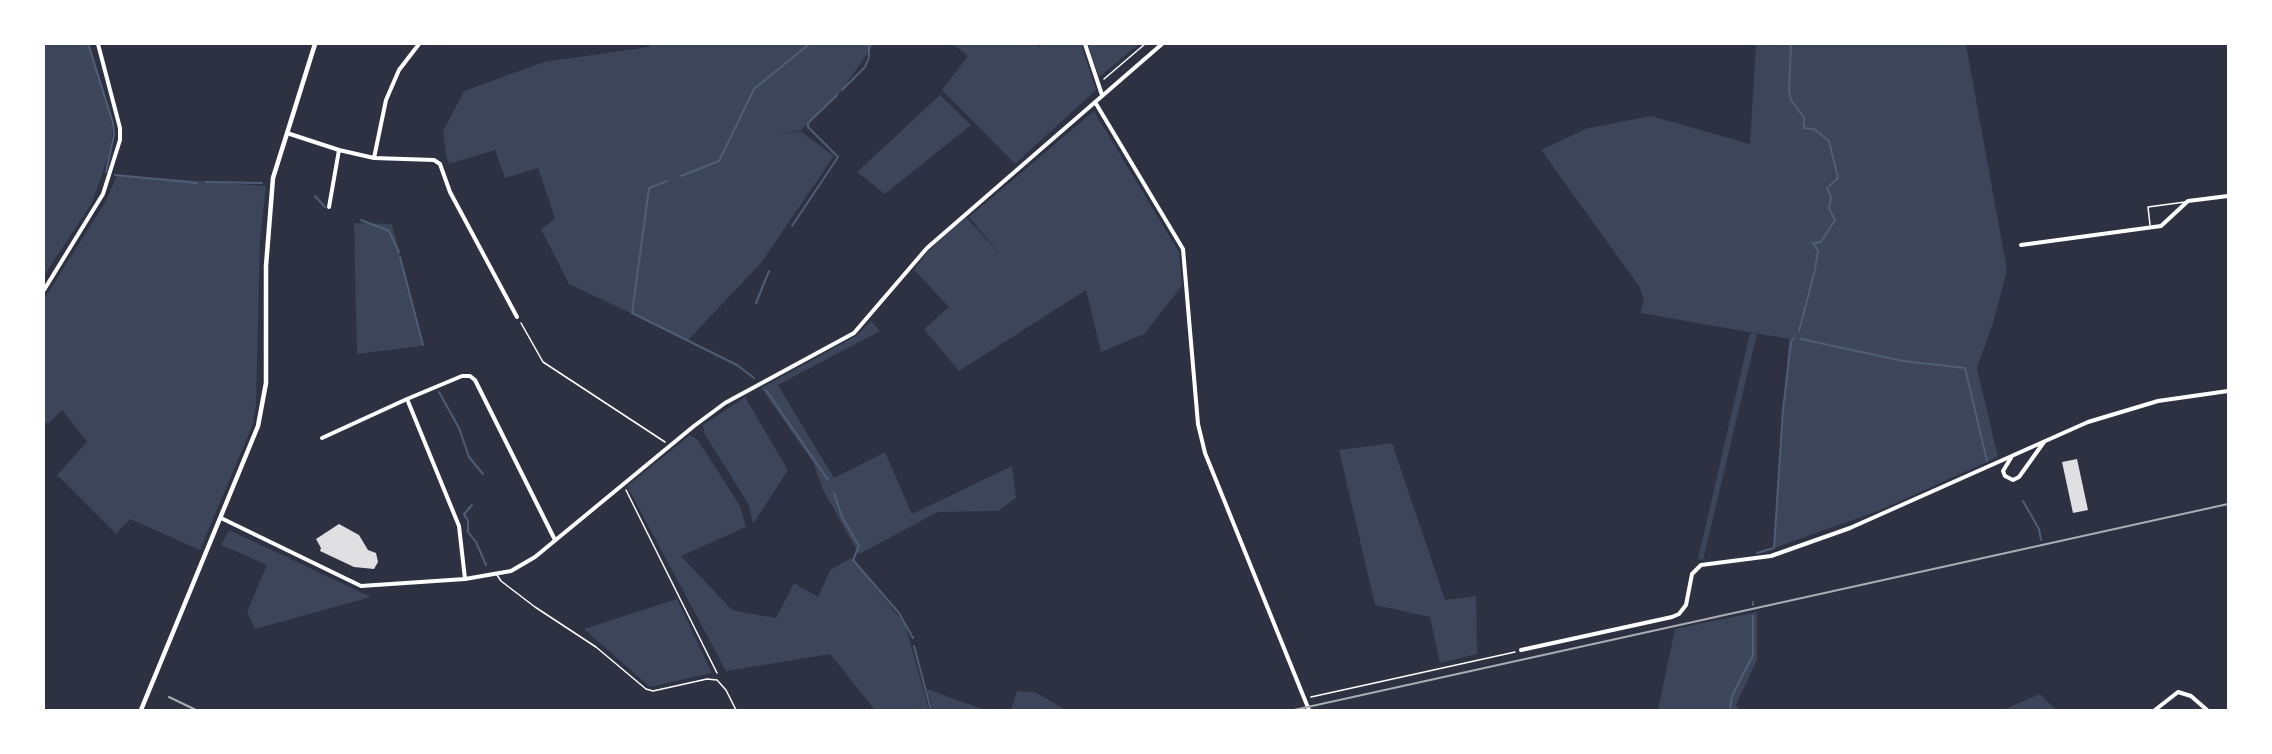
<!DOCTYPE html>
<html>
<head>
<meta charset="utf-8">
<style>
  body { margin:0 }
  #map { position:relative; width:2272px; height:754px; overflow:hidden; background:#2d3142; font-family:"Sofia Sans Condensed",sans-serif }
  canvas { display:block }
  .frame { position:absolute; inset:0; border:45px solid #fff; pointer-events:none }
</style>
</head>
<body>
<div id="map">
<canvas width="2272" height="754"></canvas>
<div class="frame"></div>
</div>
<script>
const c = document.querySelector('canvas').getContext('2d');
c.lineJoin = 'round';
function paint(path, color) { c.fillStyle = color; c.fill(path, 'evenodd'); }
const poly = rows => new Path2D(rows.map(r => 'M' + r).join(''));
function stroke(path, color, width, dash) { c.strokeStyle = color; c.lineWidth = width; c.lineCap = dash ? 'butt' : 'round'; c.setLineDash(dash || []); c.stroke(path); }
paint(poly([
  [44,44,90,44,112,119,112,135,109,154,92,203,44,276],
  [652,44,874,44,837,97,801,130,774,136,800,131,834,156,761,263,688,340,569,284,541,229,555,219,538,168,505,178,495,150,449,164,446,154,443,131,464,91,544,62,648,47],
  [953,44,1037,44,1039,47,1042,44,1081,44,1096,90,1015,164,942,90,968,56],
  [1088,44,1139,44,1099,77],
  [1756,44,1772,46,1772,44,1966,44,2007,270,1993,323,1977,368,1998,457,1878,511,1774,548,1789,339,1640,313,1644,300,1639,286,1541,150,1588,128,1651,116,1750,144],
  [940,95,971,125,885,194,857,172],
  [1094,111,1179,252,1182,286,1144,334,1101,352,1086,290,959,371,924,329,949,307,914,270,928,251,966,217,1002,256,969,217],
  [117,175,266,186,260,240,256,404,253,424,200,550,130,519,116,534,57,475,87,442,62,410,49,423,44,423,44,299,106,201],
  [354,223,392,224,422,346,357,354],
  [871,321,880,331,778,385,834,478,885,452,912,514,1012,466,1016,498,998,511,938,512,859,554,823,490,813,462,761,388,856,336],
  [1750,333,1757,334,1703,560,1698,559],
  [745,397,788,470,753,524,749,505,704,433,703,425],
  [690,435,698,440,740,506,746,527,681,556,732,610,776,618,794,583,818,597,830,570,851,558,905,624,929,710,875,710,830,654,726,671,627,486],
  [1392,443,1445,600,1476,596,1477,654,1440,663,1430,617,1375,605,1339,450],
  [229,530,371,597,255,629,247,612,267,565,221,545],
  [677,599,712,673,650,687,584,629],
  [1757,612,1757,660,1736,705,1739,710,1658,710,1675,629],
  [927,689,985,710,933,710],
  [1017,691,1035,692,1066,710,1011,710],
  [2040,694,2056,710,2003,710]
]), '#3c4559');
stroke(poly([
  [88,44,113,123,114,135,106,172],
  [1791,44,1789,91,1791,100,1804,118,1804,128,1814,129,1829,141,1838,178,1827,188,1831,197,1829,208,1835,220,1821,242,1813,243,1818,251,1815,270,1799,331],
  [842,90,865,67,869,57,869,44],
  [115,175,197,183],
  [681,176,719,161,754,89,809,44],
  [667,181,649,188,632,313,737,365,754,378],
  [206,182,262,183],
  [315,196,325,207],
  [361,220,389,231,399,252],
  [792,226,838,157,808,127,808,123,837,95],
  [400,257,423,345],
  [756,303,769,271],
  [1801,339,1903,361,1965,368,1987,461],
  [766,390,828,480],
  [439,392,459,428,469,457,483,474],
  [834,493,842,517,859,546,853,560,899,613,913,638],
  [2023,501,2039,529,2041,540],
  [472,505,464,514,468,521,468,532,476,542,486,565],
  [1757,553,1774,548,1783,410,1791,342,1794,338],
  [1753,602,1753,605],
  [914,646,931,710],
  [1730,710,1732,696,1753,655,1753,616]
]), '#4f5d75', 2);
paint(poly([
  [2077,459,2088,510,2073,513,2062,462],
  [339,524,359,535,368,550,376,553,378,562,374,569,354,567,320,551,321,548,316,539]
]), '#e0e0e3');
stroke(poly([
  [1104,79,1145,44],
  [521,323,543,362,665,442],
  [626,490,717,673],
  [1311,697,1515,652]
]), '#fff', 1.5);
stroke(poly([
  [2150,225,2148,207,2185,202],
  [497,575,501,581,535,607,596,647,646,689,653,691,707,679,717,680,726,690,736,710]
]), '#fff', 1.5);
stroke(poly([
  [1085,44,1102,95],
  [1095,102,1183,249,1198,424,1205,453,1309,710],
  [287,133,339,150,374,158,434,160,440,164,450,192,517,317],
  [374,158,386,100,399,70,419,44],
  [329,207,339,150],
  [2021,245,2161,226,2188,201,2228,196],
  [44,290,103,194,120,140,120,128,98,44],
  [407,399,459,526,465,579],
  [322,438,407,399,462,376,470,376,475,380,555,540],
  [2012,456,2003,471,2005,476,2013,480,2019,477,2044,442],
  [221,518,361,586,465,579,511,571,535,557,694,426,725,403,854,333,927,248,1162,44],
  [1521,650,1672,617,1679,614,1686,605,1692,574,1701,565,1771,556,1850,528,2088,422,2158,401,2228,391],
  [2155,710,2178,692,2191,696,2207,710]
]), '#fff', 4);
stroke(poly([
  [141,710,258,426,266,383,266,266,273,178,315,44]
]), '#fff', 4.5);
stroke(poly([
  [169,697,196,710],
  [1294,710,2228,504]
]), '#abadb3', 2);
</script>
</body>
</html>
